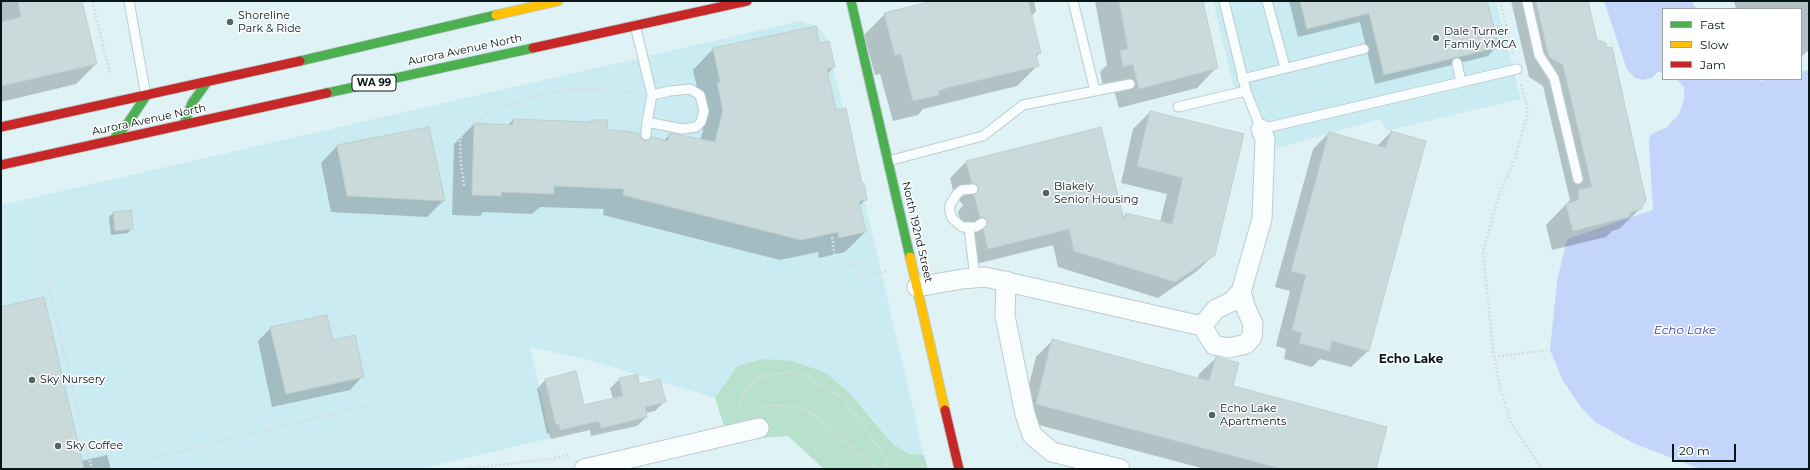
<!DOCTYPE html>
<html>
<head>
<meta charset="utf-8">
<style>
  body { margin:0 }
  #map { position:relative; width:1810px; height:470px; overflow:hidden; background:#dff2f6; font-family:Montserrat,sans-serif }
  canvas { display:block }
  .frame { position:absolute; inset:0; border:2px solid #091618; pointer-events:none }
  .legend { position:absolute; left:1662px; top:8px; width:140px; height:72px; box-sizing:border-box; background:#fff; border:1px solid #9da2a3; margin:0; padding:5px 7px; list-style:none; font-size:12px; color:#091618 }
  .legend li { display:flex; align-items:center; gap:8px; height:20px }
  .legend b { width:20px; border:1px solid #9da2a3 }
  .scale { position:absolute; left:1672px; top:444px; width:64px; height:18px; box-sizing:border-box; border:2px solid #091618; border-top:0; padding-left:5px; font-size:12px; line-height:14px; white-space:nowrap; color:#091618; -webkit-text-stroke:3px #fff; paint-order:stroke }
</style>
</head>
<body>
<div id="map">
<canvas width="1810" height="470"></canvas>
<div class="frame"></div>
<ul class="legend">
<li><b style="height:5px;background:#4caf50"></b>Fast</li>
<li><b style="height:5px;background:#ffc107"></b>Slow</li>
<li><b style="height:5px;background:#c62828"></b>Jam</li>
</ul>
<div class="scale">20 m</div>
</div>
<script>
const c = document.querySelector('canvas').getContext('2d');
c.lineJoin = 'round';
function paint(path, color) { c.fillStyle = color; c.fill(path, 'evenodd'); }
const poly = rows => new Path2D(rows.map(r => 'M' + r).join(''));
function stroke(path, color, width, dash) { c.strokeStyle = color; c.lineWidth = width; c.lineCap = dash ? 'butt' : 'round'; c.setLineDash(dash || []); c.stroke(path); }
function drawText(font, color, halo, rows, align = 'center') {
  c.font = font + ' Montserrat,sans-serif'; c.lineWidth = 3; c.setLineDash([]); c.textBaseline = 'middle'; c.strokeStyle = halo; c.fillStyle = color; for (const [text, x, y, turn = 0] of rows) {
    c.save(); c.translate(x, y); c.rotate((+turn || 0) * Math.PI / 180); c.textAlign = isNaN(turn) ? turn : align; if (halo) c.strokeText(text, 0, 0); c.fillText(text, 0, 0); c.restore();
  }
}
paint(poly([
  [1213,1,1496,1,1521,99,1386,131,1381,119,1278,148,1233,84],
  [800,21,818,27,827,40,924,455,909,454,893,444,871,417,737,366,715,398,585,359,530,347,551,438,420,469,1,469,1,205]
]), '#cbebf3');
paint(poly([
  [763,359,793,361,826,373,849,393,893,444,909,454,924,455,928,469,824,469,788,436,759,438,745,421,724,426,715,398,737,366]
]), '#b8e1cd');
paint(poly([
  [1604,1,1691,1,1697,9,1663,9,1663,72,1658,72,1651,78,1643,80,1635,78,1627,70],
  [1809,70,1809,469,1698,468,1635,444,1595,422,1580,406,1562,379,1550,350,1557,281,1567,239,1653,210,1649,143,1650,135,1667,127,1679,114,1684,100,1684,87,1676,79,1756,79,1760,81,1769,79,1801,79,1801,71]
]), '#c4d5fb');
paint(poly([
  [1,1,81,1,96,64,76,84,1,102],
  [937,1,1034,1,1036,11,1031,17,1040,53,1036,57,1038,65,1017,86,923,109,918,115,893,121,880,74,875,75,864,35,885,14],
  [1095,1,1202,1,1217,67,1197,88,1119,108,1112,84,1103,86,1100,72,1107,65],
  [1289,1,1486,1,1497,46,1488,56,1375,84,1360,22,1298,37],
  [1511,1,1587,1,1640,209,1619,229,1612,231,1606,237,1552,250,1546,225,1570,200,1543,86,1529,77],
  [1734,1,1809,1,1809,50,1801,57,1801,9,1736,9],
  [815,27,819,44,834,67,827,74,835,111,866,199,859,206,865,232,845,252,819,258,818,252,780,260,603,215,604,209,540,207,532,214,483,212,480,216,452,215,454,144,474,124,508,125,513,120,589,123,591,121,606,131,640,139,645,142,664,141,670,134,700,140,703,131,697,104,700,101,693,70,713,49],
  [1150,112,1242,134,1214,255,1197,271,1158,298,1058,267,1053,245,972,265,968,234,964,234,958,212,963,205,959,200,955,199,950,178,967,161,1122,218,1126,214,1160,222,1167,194,1121,183,1133,129],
  [1391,132,1425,142,1368,351,1351,367,1320,359,1312,367,1284,359,1286,349,1276,346,1290,291,1275,287,1313,149,1329,133,1377,146],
  [337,146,444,200,427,217,331,212,321,163],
  [113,213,132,228,128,233,111,235,109,217],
  [1,308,81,461,107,455,111,469,1,469],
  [271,328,332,341,363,376,350,390,272,407,258,341],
  [1053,340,1198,379,1199,374,1216,358,1232,386,1375,469,1205,469,1020,420,1036,357],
  [546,379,583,406,613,399,610,388,620,379,639,385,664,402,655,411,645,413,646,417,637,426,591,436,590,430,551,439,549,433,547,434,537,389]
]), '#0003');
const building = poly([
  [18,1,82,1,97,64,1,86,1,22,21,17,18,1],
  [933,1,1028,1,1041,53,1036,54,1039,66,950,87,938,91,939,95,913,101,901,54,895,55,884,13,933,1],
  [1119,1,1203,1,1218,68,1139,89,1133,64,1123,67,1120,51,1128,49,1119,1],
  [1300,1,1487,1,1499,47,1384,75,1369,13,1307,29,1300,1],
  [1536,1,1588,1,1597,40,1606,43,1607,48,1612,47,1646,200,1641,209,1631,212,1628,217,1573,231,1566,204,1579,200,1578,190,1592,187,1563,65,1549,57,1536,1],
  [816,26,819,43,829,41,835,67,827,69,836,110,846,108,862,184,864,183,867,200,859,201,866,232,839,238,838,232,801,240,623,195,624,189,554,186,554,194,501,192,501,196,472,195,474,123,513,125,513,119,591,122,591,120,608,120,607,130,627,131,640,134,641,138,645,141,649,140,652,137,668,141,670,133,715,142,723,110,717,83,720,82,713,48,816,26],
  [1150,111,1244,134,1215,255,1175,282,1074,251,1069,229,988,249,983,229,987,226,988,222,985,218,980,217,974,195,978,192,979,188,976,184,972,183,966,161,1101,127,1124,220,1126,213,1172,224,1183,178,1137,166,1150,111],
  [429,127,445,201,347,196,337,145,429,127],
  [1391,131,1426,141,1369,351,1332,341,1329,351,1299,343,1302,333,1292,330,1306,275,1291,271,1329,132,1386,148,1391,131],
  [131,210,133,229,115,231,113,212,131,210],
  [44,297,84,469,1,469,1,307,44,297],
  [327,315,333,340,355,335,364,377,286,394,270,327,327,315],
  [1052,339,1209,381,1216,357,1239,363,1233,386,1387,427,1376,469,1283,469,1036,404,1052,339],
  [576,371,584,405,623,396,619,378,638,374,639,384,660,379,666,402,645,407,647,417,601,428,599,421,560,430,559,424,556,425,545,379,576,371]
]);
paint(building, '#cad9da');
stroke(building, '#bfcece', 1);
const lane = poly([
  [129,1,146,96],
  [1073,1,1095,91],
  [1224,1,1246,91,1261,129,1517,69],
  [1267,1,1285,67],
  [1527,1,1539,55,1554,78,1578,179],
  [635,25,652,95,647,122,682,129,696,127,701,122,704,111,700,95,690,89,670,91,652,95],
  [1457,63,1461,82],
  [1242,79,1364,49],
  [1178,107,1246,91],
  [646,135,647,122],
  [888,161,983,136,1023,105,1130,84],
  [973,189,962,190,957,194,950,205,950,212,952,218,962,227,976,227,982,223],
  [969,228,975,278]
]);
const street = poly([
  [1006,281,1005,316,1025,414,1032,435,1052,452,1120,469],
  [917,287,962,279,985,277,1202,326,1214,345,1229,348,1246,344,1252,337,1253,324,1245,306,1241,292],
  [1202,326,1216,309,1231,302,1241,292,1262,219,1265,139,1261,129],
  [584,469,759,428]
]);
const fast = poly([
  [851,1,910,257],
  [300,61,496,15],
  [327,93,533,48],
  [184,124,192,103,207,82],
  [113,140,128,123,146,96]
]);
const slow = poly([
  [496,15,558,1],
  [910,257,945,410]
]);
const jam = poly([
  [533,48,747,1],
  [1,127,300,61],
  [1,165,327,93],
  [945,410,959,469]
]);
stroke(lane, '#bdcccf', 11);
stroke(street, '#bdcccf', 21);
stroke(fast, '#bdcccf', 11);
stroke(slow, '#bdcccf', 11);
stroke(jam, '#bdcccf', 11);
stroke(poly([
  [92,1,110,73],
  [1500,1,1513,54],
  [1521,84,1528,112,1515,159,1499,195,1483,252,1494,357,1501,391,1511,423,1542,469],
  [464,186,461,163,460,140,463,132,472,124,499,108,540,95,562,91,585,89,628,92,636,90],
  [832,237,835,258,860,268,862,277,887,271],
  [47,281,92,469],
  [1494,357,1550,350],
  [761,407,772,405,788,406,804,410,815,415,876,469],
  [741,411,740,402,747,388,758,377,791,372,807,376,844,399,885,457,888,469],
  [141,461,369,405],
  [111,469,113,468],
  [463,469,552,459,569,454]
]), '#d7ddde', 2.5, [2, 2]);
stroke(lane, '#fafdfe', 9);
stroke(street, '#fafdfe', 19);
stroke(fast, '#4caf50', 9);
stroke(slow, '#ffc107', 9);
stroke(jam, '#c62828', 9);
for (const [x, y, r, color] of [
  [230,22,4,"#546366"],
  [1436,38,4,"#546366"],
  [1046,193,4,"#546366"],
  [32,380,4,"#546366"],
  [1212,415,4,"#546366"],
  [58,446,4,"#546366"]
]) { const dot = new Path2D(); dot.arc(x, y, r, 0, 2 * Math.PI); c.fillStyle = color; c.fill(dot); stroke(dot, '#fff', 1.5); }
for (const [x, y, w] of [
  [374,83,44]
]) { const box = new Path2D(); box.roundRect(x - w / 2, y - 8, w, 16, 3); c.fillStyle = '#fff'; c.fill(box); stroke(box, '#091618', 1); }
drawText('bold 10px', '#091618', null, [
  ["WA 99",374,83]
]);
drawText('11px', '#091618', '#fff', [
  ["Shoreline",238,16],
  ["Park & Ride",238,29],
  ["Dale Turner",1444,32],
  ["Family YMCA",1444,45],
  ["Blakely",1054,187],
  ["Senior Housing",1054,200],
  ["Sky Nursery",40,380],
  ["Echo Lake",1220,409],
  ["Apartments",1220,422],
  ["Sky Coffee",66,446]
], 'left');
drawText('11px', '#091618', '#fff', [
  ["Aurora Avenue North",465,50,-12],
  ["Aurora Avenue North",149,120,-12],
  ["North 192nd Street",917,232,77]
]);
drawText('italic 12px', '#3547a8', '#fff', [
  ["Echo Lake",1685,330]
]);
drawText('bold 12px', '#091618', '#fff', [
  ["Echo Lake",1411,359]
]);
</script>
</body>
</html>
